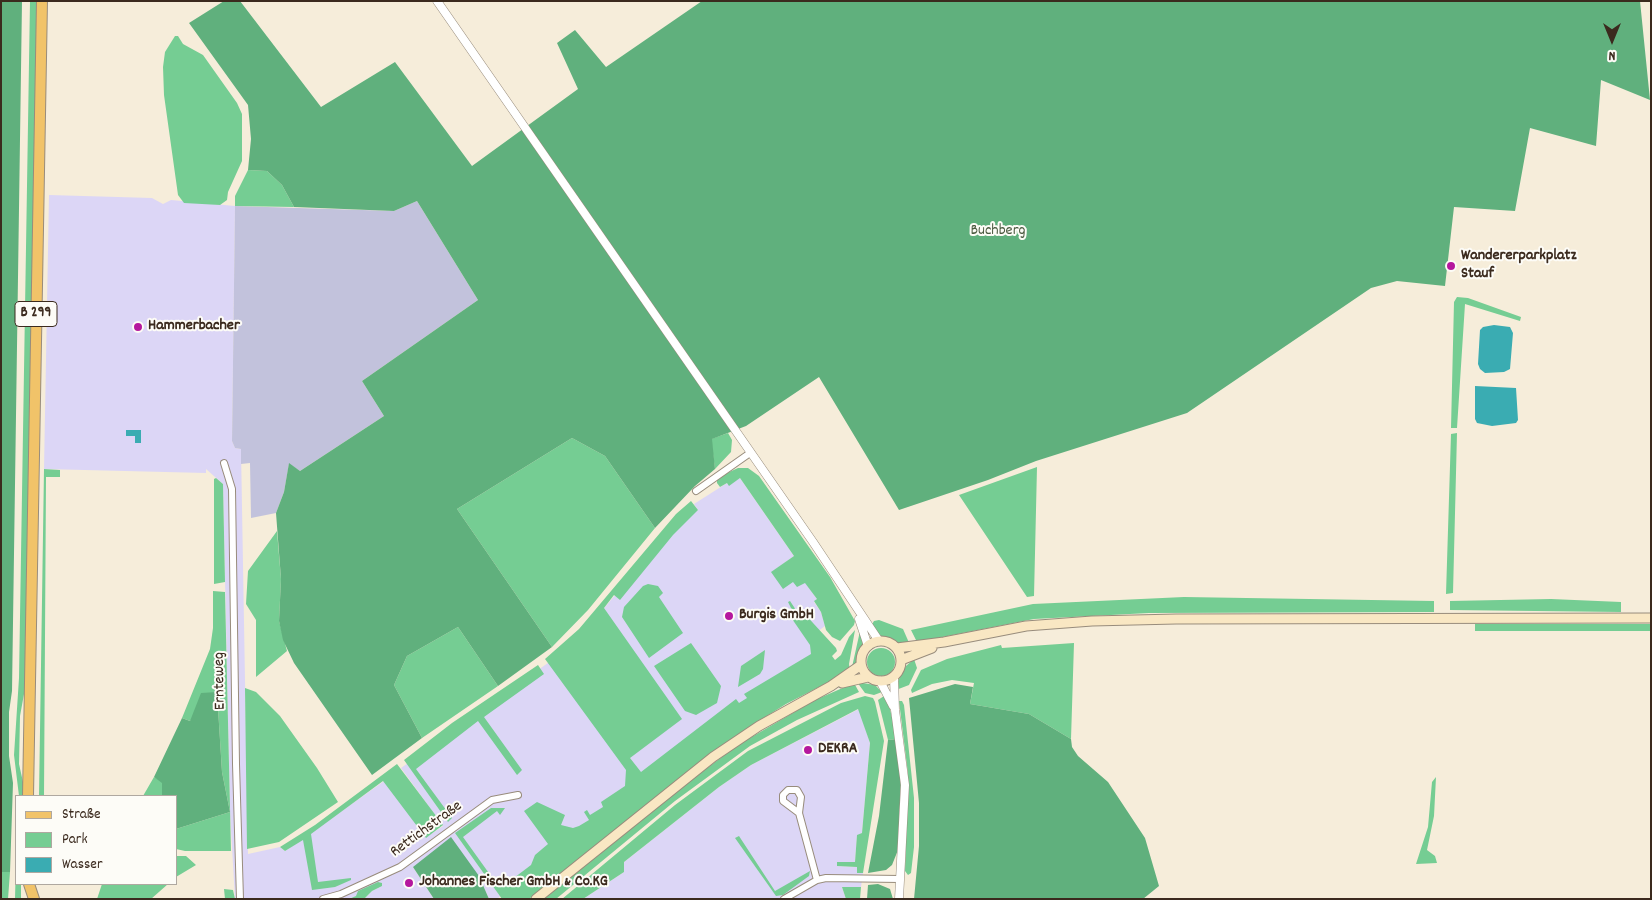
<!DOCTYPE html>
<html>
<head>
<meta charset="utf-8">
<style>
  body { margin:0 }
  #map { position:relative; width:1652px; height:900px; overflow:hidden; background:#f6edda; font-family:Dekko,sans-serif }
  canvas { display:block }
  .frame { position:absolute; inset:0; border:2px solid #3b2a1e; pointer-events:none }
  .legend { position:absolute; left:15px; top:795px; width:162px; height:90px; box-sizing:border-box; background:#fdfcf7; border:1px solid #afa8a0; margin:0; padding:6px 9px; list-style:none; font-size:15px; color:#3b2a1e }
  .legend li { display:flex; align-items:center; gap:10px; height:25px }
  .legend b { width:25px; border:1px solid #afa8a0 }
  .north { position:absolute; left:1587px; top:15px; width:50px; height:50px; -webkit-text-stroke:4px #fdfcf7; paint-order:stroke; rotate:180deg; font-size:14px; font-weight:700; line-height:20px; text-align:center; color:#3b2a1e }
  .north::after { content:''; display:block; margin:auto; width:18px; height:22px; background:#3b2a1e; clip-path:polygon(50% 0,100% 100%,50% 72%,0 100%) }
</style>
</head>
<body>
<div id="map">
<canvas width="1652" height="900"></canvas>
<div class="frame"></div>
<ul class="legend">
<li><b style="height:6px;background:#f1c369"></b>Straße</li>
<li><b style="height:14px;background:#75cd93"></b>Park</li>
<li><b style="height:14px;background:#3aacb2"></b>Wasser</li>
</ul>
<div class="north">N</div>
</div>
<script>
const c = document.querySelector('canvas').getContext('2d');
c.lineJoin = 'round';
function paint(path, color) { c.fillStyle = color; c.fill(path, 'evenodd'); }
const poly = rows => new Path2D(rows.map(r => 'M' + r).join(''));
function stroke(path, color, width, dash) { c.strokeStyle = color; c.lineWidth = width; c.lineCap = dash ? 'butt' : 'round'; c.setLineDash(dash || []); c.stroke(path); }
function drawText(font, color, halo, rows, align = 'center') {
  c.font = font + ' Dekko,sans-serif'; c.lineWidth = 4; c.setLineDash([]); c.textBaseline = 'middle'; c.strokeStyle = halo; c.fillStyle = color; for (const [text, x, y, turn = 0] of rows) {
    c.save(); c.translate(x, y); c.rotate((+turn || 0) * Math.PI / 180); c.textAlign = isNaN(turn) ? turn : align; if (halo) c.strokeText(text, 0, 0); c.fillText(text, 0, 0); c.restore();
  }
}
paint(poly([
  [49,195,152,198,163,204,171,200,235,206,232,441,235,448,241,449,248,854,280,847,285,851,387,779,428,836,443,826,401,768,573,645,674,525,698,510,694,504,727,483,740,478,794,556,772,572,794,582,805,582,817,599,814,602,821,612,825,626,809,638,822,656,635,783,497,899,489,899,479,876,413,867,434,899,364,899,372,891,382,886,349,899,235,899,230,812,223,484,206,469,206,473,44,469],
  [859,709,870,743,862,833,857,836,855,862,837,862,837,866,857,867,857,873,863,873,861,887,842,887,846,899,583,899,624,872,624,862,719,787,751,765]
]), '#dcd6f6');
paint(poly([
  [417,201,478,300,362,381,384,416,300,471,289,464,284,492,276,513,251,518,250,463,241,464,241,449,235,448,232,441,235,206,394,211]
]), '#c2c2dc');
paint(poly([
  [30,1,37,1,26,683,20,716,19,764,23,782,23,796,19,796,14,755,19,678],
  [175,36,178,36,183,44,203,55,237,103,242,114,242,161,228,192,227,200,220,205,184,203,178,195,164,95,163,67,165,52],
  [248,170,267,171,282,185,294,207,235,206,235,196],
  [1457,297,1468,298,1521,317,1520,321,1465,304,1457,428,1451,428,1454,302],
  [728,433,732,440,731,452,715,469,711,439],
  [1457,433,1453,593,1446,594,1451,434],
  [572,438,605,456,655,528,588,610,552,647,457,509],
  [1037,467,1034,596,1027,597,959,495],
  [738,468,748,468,759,476,830,577,855,621,854,625,840,641,832,637,826,630,821,612,814,601,817,599,805,583,797,587,793,582,783,589,771,572,794,556,740,478,729,486,727,483,720,487,717,483,717,480,725,474],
  [44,469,60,470,60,477,46,477,44,796,39,796],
  [216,478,223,484,225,582,214,584,214,479],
  [691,501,698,510,673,535,620,600,614,595,604,608,682,719,630,758,641,772,736,699,739,703,747,698,744,694,811,654,810,645,788,613,792,610,788,602,790,601,798,613,802,611,836,648,837,651,832,656,835,660,841,655,849,637,855,630,849,664,850,671,786,704,746,729,692,768,529,899,502,899,455,833,491,808,505,808,500,815,497,811,463,837,496,883,506,884,531,865,535,855,548,844,524,811,537,802,565,815,561,825,573,828,579,826,589,820,584,812,587,810,590,815,603,807,601,802,625,786,626,770,545,659,579,629,676,514],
  [277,531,281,579,279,621,287,651,256,677,256,620,246,604,248,571],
  [648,584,658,586,663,593,659,597,683,633,649,658,622,617,624,607,643,586],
  [213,591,225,592,231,851,185,851,176,849,176,829,230,812,222,772,217,692,190,721,182,718,210,649,213,628],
  [1184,597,1434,601,1434,612,1149,613,1034,619,917,642,911,630,1033,604],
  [1551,599,1621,602,1621,612,1450,610,1450,601],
  [879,620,903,629,910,645,900,645,894,640,882,637,871,626,874,621],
  [1475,624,1651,624,1651,631,1475,631],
  [458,627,498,686,422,738,394,685,407,656],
  [860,631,863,645,857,663,852,667],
  [691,643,721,686,717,703,696,715,685,711,654,666],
  [1074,643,1071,739,1029,714,970,704,974,683,952,680,932,684,912,693,911,690,921,670,947,659,1001,645,1002,648],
  '867 662a14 14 0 1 1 28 0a14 14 0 1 1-28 0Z',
  [765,650,763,669,760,674,738,687,741,666],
  [914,659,917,668,909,685,896,690,898,681,906,666],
  [538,665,544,674,484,717,522,770,517,775,478,721,416,769,452,818,448,822,404,760,452,723],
  [857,682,875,685,882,692,874,695,865,693],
  [854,683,859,692,797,720,750,746,675,801,556,899,543,899,687,783,738,745,815,700],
  [245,688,256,692,280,716,317,768,338,802,279,842,247,849],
  [865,696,873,698,875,702,884,741,863,873,857,873,857,867,837,866,837,862,855,862,857,835,862,833,870,743,858,709,751,765,719,787,624,862,624,872,583,899,562,899,675,805,748,751,841,703],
  [884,696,886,697,890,709,897,739,888,740,878,700],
  [899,701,902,701,904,705,914,798,914,847,911,873,908,875,905,871,908,774],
  [397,764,443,825,426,838,383,781,311,834,318,882,351,878,351,880,335,887,312,890,303,840,285,851,280,847,315,825],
  [154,777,163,782,162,796,143,796],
  [1436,777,1434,816,1427,850,1435,856,1437,863,1416,864,1428,827,1432,782],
  [739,836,775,891,810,871,809,876,783,895,776,896,735,838],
  [176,856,186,856,196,865,176,877],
  [16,858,16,884,21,884,21,899,15,899],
  [1,872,10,872,8,899,1,899],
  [378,882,382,883,382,886,372,891,364,899,349,899,356,896,358,891],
  [102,884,168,884,151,899,97,899],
  [842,887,861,887,860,899,846,899],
  [224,889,233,890,235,899,225,899]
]), '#75cd93');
paint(poly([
  [1,1,22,1,12,691,9,712,9,756,13,783,10,872,1,872],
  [224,1,240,1,321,107,395,62,472,166,578,89,557,43,575,30,606,67,702,1,1640,1,1650,100,1601,80,1596,146,1530,128,1515,211,1454,207,1445,286,1397,281,1371,288,1187,413,1036,461,988,480,899,510,819,377,746,426,712,439,715,469,695,486,655,528,605,456,572,438,457,509,552,647,498,686,458,627,407,656,394,685,422,738,372,775,294,663,283,640,279,621,281,579,276,513,284,492,289,463,300,471,384,416,362,381,478,300,417,201,394,211,294,207,282,185,267,171,248,170,251,139,248,105,189,23],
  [955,684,973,687,970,704,1029,714,1071,739,1072,747,1078,756,1108,782,1145,838,1159,886,1143,899,914,899,919,846,919,803,909,698],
  [217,692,222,772,230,812,176,829,176,796,162,796,162,783,154,777,182,718,190,721,201,693],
  [897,739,901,779,898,850,892,865,886,870,868,873,879,816,888,740],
  [451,837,479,876,489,899,434,899,413,867],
  [878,884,890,889,893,899,867,899,868,885]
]), '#60b07d');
paint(poly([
  [1494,325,1510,327,1513,333,1510,369,1504,372,1485,373,1480,369,1478,364,1480,330,1483,327],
  [1475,386,1516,388,1518,420,1516,423,1492,426,1477,423,1475,419],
  [126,430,141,430,141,443,135,443,135,436,126,436]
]), '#3aacb2');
const minor = poly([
  [224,463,232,489,236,764,240,899],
  [696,491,750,453],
  [799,813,783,801,783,795,788,790,797,790,801,797,799,813,817,880],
  [323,899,341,894,400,867,492,800,518,795],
  [784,899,817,880,826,878,900,879]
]);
const tertiary = poly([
  [437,1,813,542,879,641],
  [859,619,868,646],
  [894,677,895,710,905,785,899,899],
  [880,681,893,706]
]);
const secondary = poly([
  '861 661a20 20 0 1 1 40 0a20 20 0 1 1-40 0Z',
  [897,648,944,642,1026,626,1092,621,1176,619,1651,618],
  [901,660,932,648],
  [842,683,868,677],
  [536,899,713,757,759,726,831,686,861,665]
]);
const primary = poly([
  [28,796,42,1],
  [29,884,34,899]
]);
stroke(minor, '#988c7c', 8);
stroke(tertiary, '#988c7c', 9);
stroke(secondary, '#988c7c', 11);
stroke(primary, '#988c7c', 12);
stroke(minor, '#fff', 6);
stroke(tertiary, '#fff', 8);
stroke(secondary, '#f9e7c3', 9);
stroke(primary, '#f1c369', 10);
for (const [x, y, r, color] of [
  [1451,266,5,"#b5179e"],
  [138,327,5,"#b5179e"],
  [729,616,5,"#b5179e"],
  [808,750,5,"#b5179e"],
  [409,883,5,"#b5179e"]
]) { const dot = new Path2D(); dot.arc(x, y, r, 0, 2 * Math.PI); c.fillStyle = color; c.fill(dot); stroke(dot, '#fdfcf7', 2); }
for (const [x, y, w] of [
  [36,314,42]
]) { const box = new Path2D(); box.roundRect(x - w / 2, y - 12.5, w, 25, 4); c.fillStyle = '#fdfcf7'; c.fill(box); stroke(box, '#3b2a1e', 1); }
drawText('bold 15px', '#3b2a1e', null, [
  ["B 299",36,314]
]);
drawText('16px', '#4c5b41', '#fdfcf7', [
  ["Buchberg",998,232]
]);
drawText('bold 16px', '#3b2a1e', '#fdfcf7', [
  ["Wandererparkplatz",1461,257],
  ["Stauf",1461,275],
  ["Hammerbacher",148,327],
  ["Burgis GmbH",739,616],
  ["DEKRA",818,750],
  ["Johannes Fischer GmbH & Co.KG",419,883]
], 'left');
drawText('16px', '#3b2a1e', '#fdfcf7', [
  ["Ernteweg",221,681,-91],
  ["Rettichstraße",427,830,-36]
]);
</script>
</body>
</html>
